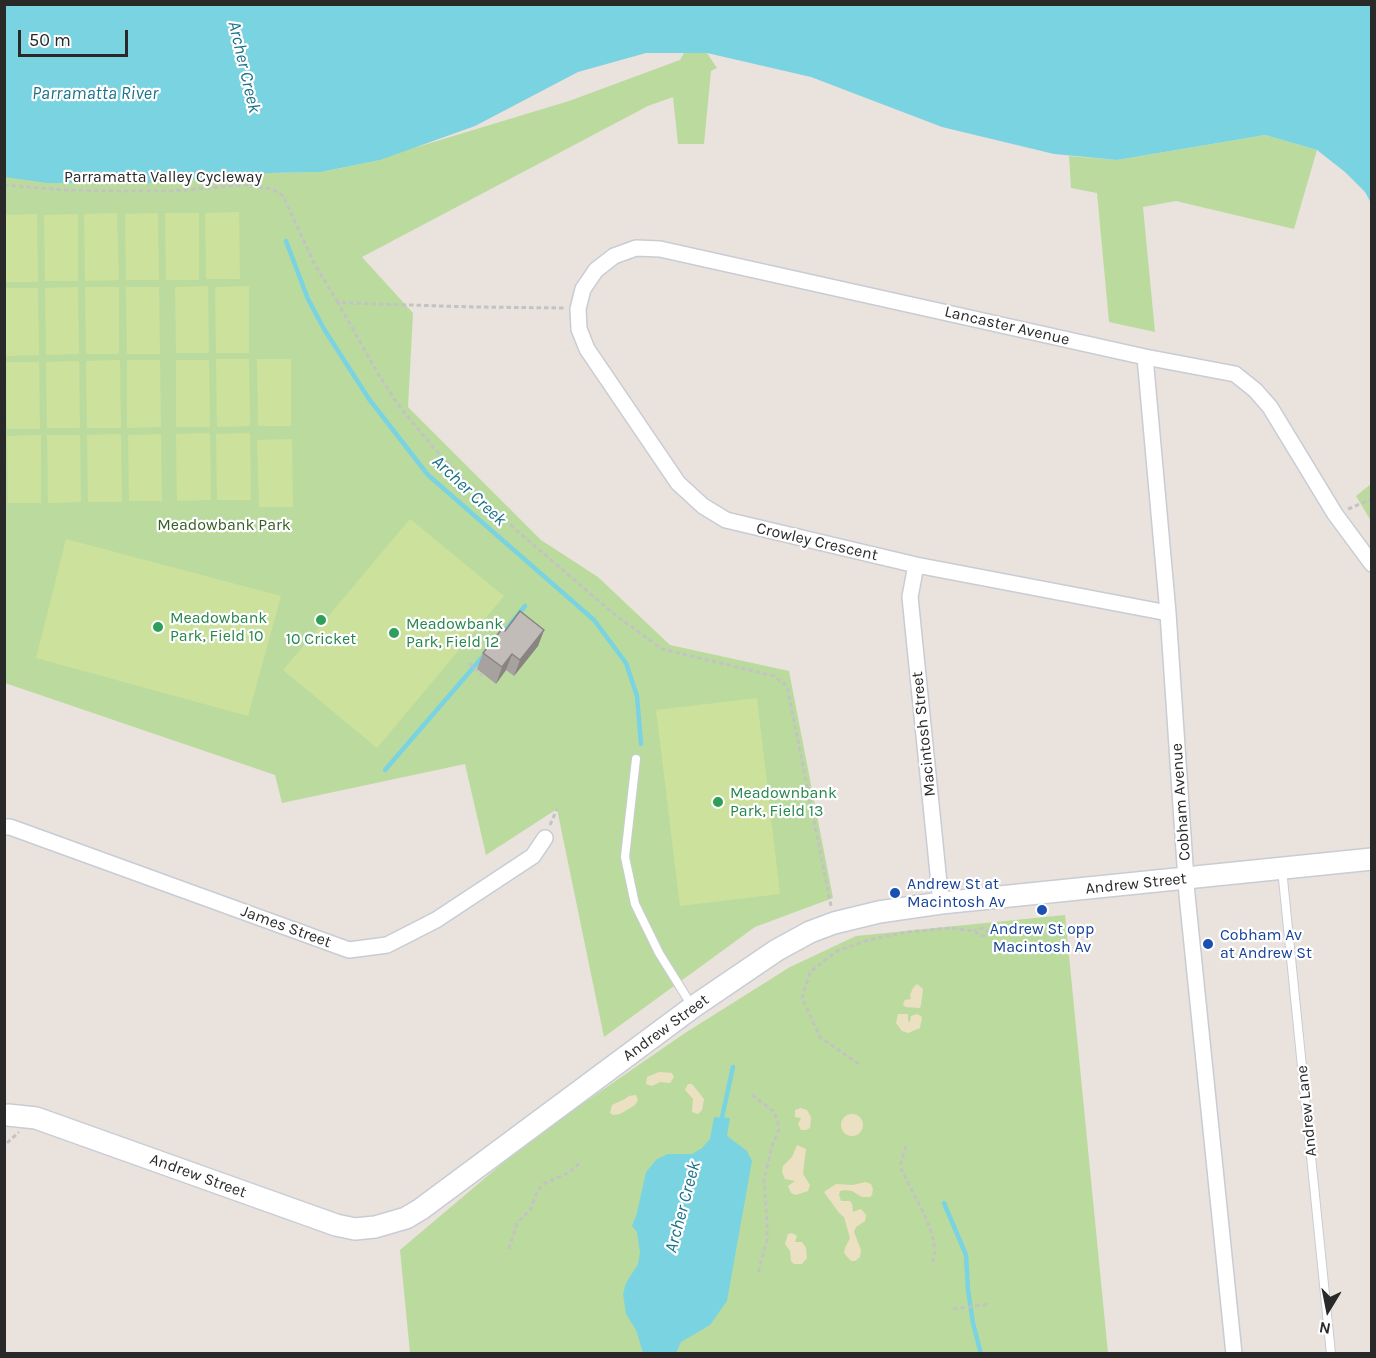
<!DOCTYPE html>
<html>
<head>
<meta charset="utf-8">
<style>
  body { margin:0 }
  #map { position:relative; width:1376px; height:1358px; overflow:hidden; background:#eae2dc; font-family:Karla,sans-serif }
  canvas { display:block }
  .frame { position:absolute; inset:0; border:6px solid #292929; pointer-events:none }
  .north { position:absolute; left:1298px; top:1280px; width:60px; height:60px; -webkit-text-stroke:4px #fff; paint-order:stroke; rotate:190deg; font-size:16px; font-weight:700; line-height:24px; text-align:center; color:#292929 }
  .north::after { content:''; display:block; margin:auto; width:21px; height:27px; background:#292929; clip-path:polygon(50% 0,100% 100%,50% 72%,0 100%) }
  .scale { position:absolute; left:18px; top:30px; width:110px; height:27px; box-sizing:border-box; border:3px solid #292929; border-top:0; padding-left:8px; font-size:18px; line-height:21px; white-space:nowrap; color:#292929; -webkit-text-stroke:4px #fff; paint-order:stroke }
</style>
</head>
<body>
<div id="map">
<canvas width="1376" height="1358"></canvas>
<div class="frame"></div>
<div class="north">N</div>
<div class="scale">50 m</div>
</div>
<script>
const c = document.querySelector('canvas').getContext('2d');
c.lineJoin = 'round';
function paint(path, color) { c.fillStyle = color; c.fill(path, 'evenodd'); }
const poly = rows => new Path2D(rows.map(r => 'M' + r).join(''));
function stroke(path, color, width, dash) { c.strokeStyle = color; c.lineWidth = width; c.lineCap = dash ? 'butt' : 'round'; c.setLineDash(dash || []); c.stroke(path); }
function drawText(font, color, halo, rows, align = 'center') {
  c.font = font + ' Karla,sans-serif'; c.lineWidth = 4.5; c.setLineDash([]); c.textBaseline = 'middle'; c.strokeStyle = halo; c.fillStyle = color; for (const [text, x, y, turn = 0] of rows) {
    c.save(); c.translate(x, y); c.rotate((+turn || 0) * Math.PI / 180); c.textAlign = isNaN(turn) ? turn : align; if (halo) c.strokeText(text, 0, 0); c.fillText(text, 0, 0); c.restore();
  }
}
paint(poly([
  [684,53,707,53,717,68,711,71,704,144,678,144,673,97,648,106,362,257,413,313,408,407,541,540,598,577,670,645,789,671,833,898,755,927,604,1037,557,809,486,855,465,764,282,803,275,775,5,683,4,146,417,147,569,101,680,60],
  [380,160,321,172,269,173],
  [1265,135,1317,150,1294,229,1176,201,1143,207,1155,332,1109,322,1097,193,1071,188,1069,156,1117,160],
  [1371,484,1371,521,1356,496],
  [1065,915,1108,1353,410,1353,400,1250,530,1140,685,1033,790,967,856,936]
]), '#bbdb9e');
paint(poly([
  [917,984,923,989,921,1005,920,1008,905,1007,903,1004,905,1000,911,999,910,995,913,988],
  [898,1014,908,1014,908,1021,910,1022,911,1016,917,1014,922,1017,920,1028,908,1033,902,1031,896,1023],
  [659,1072,672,1073,674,1077,670,1083,660,1082,652,1086,646,1084,647,1077],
  [688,1084,692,1084,704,1099,702,1110,698,1114,692,1112,693,1099,685,1090],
  [636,1095,638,1100,635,1105,620,1114,613,1115,610,1113,612,1105,625,1099,629,1096],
  [801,1108,807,1110,811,1117,810,1128,806,1130,801,1130,798,1124,801,1118,795,1117,795,1110],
  '841 1125a11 11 0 1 1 22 0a11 11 0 1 1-22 0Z',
  [797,1145,806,1149,803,1174,810,1185,808,1191,796,1195,791,1193,788,1186,795,1181,785,1179,782,1172,783,1166,792,1157],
  [865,1182,871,1184,873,1189,872,1195,870,1197,862,1197,852,1191,845,1190,840,1191,839,1195,841,1201,850,1201,852,1204,853,1212,861,1209,866,1215,865,1221,856,1227,854,1232,861,1250,860,1257,855,1261,851,1261,844,1253,845,1248,850,1238,844,1217,839,1213,824,1192,836,1184,853,1185],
  [792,1233,797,1236,795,1242,802,1242,806,1248,807,1258,802,1264,794,1264,791,1261,790,1251,785,1244,788,1234]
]), '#ece0c2');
paint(poly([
  [239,212,240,279,206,279,205,213],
  [117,213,119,280,85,281,84,214],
  [158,213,159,280,126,280,125,214],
  [165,213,199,213,199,280,166,280],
  [37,214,38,282,5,282,5,215],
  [78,214,78,281,45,281,44,215],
  [208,286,209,353,176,353,175,287],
  [249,286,249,353,216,353,215,287],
  [78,287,79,354,46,355,45,288],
  [85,287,119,287,119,354,86,354],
  [126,287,159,287,160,354,127,354],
  [5,288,38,288,39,355,6,356],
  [216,359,249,359,250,426,217,427],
  [257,359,291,359,291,426,258,426],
  [120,360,121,428,87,428,86,361],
  [127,360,160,360,161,427,127,428],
  [176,360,209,360,210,427,176,427],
  [79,361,80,428,47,428,46,362],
  [6,362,39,362,40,429,7,429],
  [210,433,211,500,177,501,176,434],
  [250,433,251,500,217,500,216,434],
  [121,434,122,502,88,502,87,435],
  [161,434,162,501,129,501,128,435],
  [41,435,41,503,8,503,7,436],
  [47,435,80,435,81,502,48,503],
  [292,439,293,507,259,507,257,440],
  [410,519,504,596,377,748,283,670],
  [66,539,281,596,248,716,36,658],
  [757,698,780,894,680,906,656,710]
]), '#cce19b');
paint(poly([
  [4,5,1371,5,1371,203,1365,192,1345,172,1317,150,1265,135,1117,160,1054,154,942,127,811,77,707,53,646,53,578,72,475,126,380,160,321,172,269,173,146,183,47,183,5,177],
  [714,1117,730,1118,727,1136,747,1151,752,1161,727,1301,710,1325,681,1342,676,1353,643,1353,636,1330,626,1314,623,1294,626,1283,638,1264,640,1253,637,1232,632,1226,637,1213,646,1172,657,1159,668,1154,692,1154,702,1148,710,1139]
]), '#7ad3e1');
stroke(poly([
  [286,241,308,299,324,329,369,399,428,475,594,620,626,663,637,696,641,744],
  [502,634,525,606],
  [385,770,485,654],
  [721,1122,733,1067],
  [944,1203,966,1255,968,1290,973,1323,981,1354]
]), '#7ad3e1', 4.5);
const service = poly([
  [636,759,625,857,632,890,635,904,659,953,692,1006],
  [1282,869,1331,1354]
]);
const minor = poly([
  [1145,357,1168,613,1187,895,1234,1354],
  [916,565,910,597,941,903],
  [1168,613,916,565,726,520,703,506,678,483,587,349,579,329,578,309,583,289,596,270,614,256,636,248,660,249,1145,357,1235,374,1255,390,1270,407,1335,514,1372,564],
  [4,827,10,827,349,950,387,945,436,920,533,856,545,838]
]);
const secondary = poly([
  [8,1115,36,1118,336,1225,355,1229,375,1227,406,1218,421,1209,693,1007,777,950,810,932,834,923,879,912,941,903,1372,859]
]);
stroke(service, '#c8ccd5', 10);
stroke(minor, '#c8ccd5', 18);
stroke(secondary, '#c8ccd5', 24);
stroke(poly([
  [4,185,65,190,121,191,174,191,243,185,273,189,283,196,314,263,337,301,346,303,474,307,564,308],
  [337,301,380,377,399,406,433,447,467,484,515,529,614,614,662,649,774,676,787,686,831,906],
  [1348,509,1372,499],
  [500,626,508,633],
  [469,663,482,676],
  [550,825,557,809],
  [859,1064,820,1037,802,998,810,972,837,951,868,940,908,932,950,928,974,931,983,936,987,935,987,930,983,928,974,931],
  [752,1095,773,1111,777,1119,779,1129,772,1146,764,1180,767,1220,767,1240,758,1273],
  [7,1143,19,1132],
  [906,1146,901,1163,902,1171,926,1218,933,1238,935,1252,932,1266],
  [509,1249,517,1223,530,1210,538,1190,545,1183,568,1173,582,1161],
  [953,1309,990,1304]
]), '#c3c3c3', 3, [4.5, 3]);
stroke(service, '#fff', 8);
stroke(minor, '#fff', 15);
stroke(secondary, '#fff', 21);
paint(poly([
  [544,630,538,646,514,676,506,670,496,684,477,669,483,653,505,631]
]), '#a7a29f');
paint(poly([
  [544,630,538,646,514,676,520,660],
  [512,654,506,670,496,684,502,667]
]), '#888482');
const building = poly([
  [520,611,544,630,520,660,512,654,502,667,483,653,502,629,505,631,520,611]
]);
paint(building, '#c2bcb9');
stroke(building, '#888482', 1.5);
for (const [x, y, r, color] of [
  [321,620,6,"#2e9e5b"],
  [158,627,6,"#2e9e5b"],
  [394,633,6,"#2e9e5b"],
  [718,802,6,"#2e9e5b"],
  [895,893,6,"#1a4fb4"],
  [1042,910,6,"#1a4fb4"],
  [1208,944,6,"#1a4fb4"]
]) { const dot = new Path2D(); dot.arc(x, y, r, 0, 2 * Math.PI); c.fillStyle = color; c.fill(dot); stroke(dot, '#fff', 2); }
drawText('16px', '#292929', '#fff', [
  ["Parramatta Valley Cycleway",163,177],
  ["Lancaster Avenue",1007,326,13],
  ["Crowley Crescent",817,542,13],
  ["Macintosh Street",924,734,-96],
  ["Cobham Avenue",1181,802,-94],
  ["Andrew Street",1136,884,-6],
  ["James Street",286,927,20],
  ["Andrew Street",666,1028,-36],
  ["Andrew Lane",1307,1111,-96],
  ["Andrew Street",198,1176,20]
]);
drawText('16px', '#355e21', '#fff', [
  ["Meadowbank Park",224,525]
]);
drawText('16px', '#27864d', '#fff', [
  ["Meadowbank",170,618],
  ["Park, Field 10",170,636],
  ["Meadowbank",406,624],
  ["Park, Field 12",406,642],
  ["10 Cricket",321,639,"center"],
  ["Meadownbank",730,793],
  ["Park, Field 13",730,811]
], 'left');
drawText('16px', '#164399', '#fff', [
  ["Andrew St at",907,884],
  ["Macintosh Av",907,902],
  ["Andrew St opp",1042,929,"center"],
  ["Macintosh Av",1042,947,"center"],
  ["Cobham Av",1220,935],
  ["at Andrew St",1220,953]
], 'left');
drawText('italic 18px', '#1b738b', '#fff', [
  ["Archer Creek",244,67,77],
  ["Parramatta River",95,94],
  ["Archer Creek",469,491,43],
  ["Archer Creek",683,1207,-75]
]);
</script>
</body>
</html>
